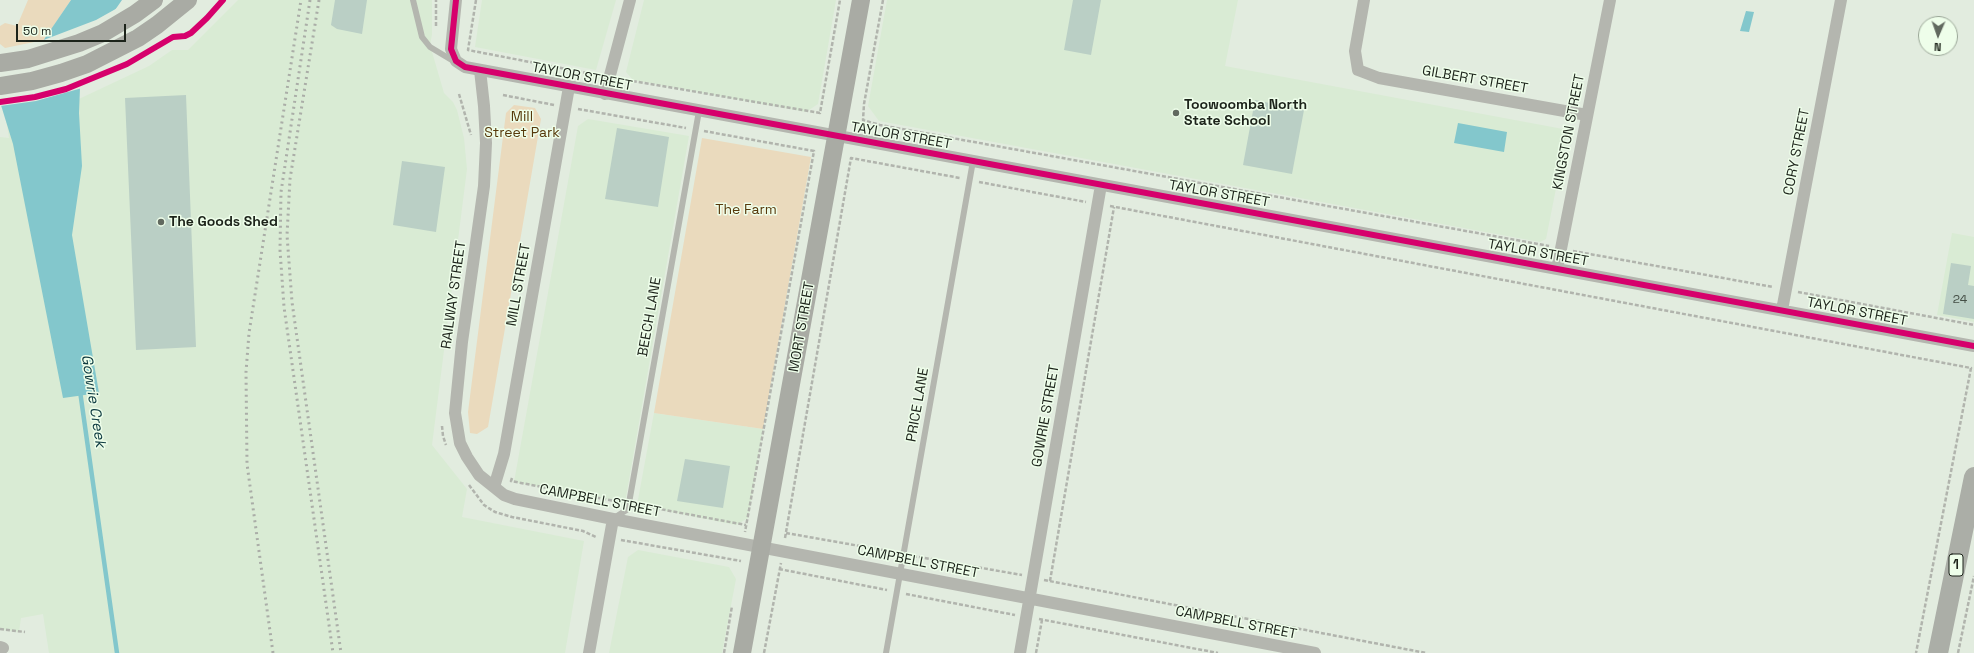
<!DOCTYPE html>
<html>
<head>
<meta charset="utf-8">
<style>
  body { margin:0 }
  #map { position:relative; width:1974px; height:653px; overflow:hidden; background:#e2ecdf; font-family:"Space Grotesk",sans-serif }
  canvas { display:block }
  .north { position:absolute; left:1918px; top:16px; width:40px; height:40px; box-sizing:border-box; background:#eefeea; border:1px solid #9aa697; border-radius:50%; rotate:182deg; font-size:11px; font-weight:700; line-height:16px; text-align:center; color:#1c231a }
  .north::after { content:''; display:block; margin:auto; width:14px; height:18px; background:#61695f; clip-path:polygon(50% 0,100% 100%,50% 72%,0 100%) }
  .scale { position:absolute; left:16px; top:24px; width:110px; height:18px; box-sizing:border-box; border:2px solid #1c231a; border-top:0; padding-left:5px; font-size:12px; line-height:14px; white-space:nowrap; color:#1c231a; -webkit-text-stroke:3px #eefeea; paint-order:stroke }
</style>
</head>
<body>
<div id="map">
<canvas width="1974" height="653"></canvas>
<div class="north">N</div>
<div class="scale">50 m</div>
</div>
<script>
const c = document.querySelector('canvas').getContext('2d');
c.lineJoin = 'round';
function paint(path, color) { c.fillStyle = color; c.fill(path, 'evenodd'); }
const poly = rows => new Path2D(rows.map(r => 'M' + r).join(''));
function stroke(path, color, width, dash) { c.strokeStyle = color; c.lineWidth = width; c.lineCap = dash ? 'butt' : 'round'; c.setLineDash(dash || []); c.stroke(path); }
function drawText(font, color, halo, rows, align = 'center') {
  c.font = font + ' "Space Grotesk",sans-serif'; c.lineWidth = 3; c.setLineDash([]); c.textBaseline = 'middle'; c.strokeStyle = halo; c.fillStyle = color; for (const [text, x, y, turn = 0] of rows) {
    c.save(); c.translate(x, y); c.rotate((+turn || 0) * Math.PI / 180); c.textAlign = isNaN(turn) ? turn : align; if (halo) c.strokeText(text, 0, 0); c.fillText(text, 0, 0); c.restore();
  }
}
paint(poly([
  [238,0,432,0,432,34,430,45,444,93,453,102,457,110,464,138,467,169,432,445,467,489,462,517,584,541,565,653,49,653,43,614,21,618,19,632,0,629,0,137,9,138,5,113,64,106,149,66,172,50,188,50],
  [482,0,616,0,596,70,475,47],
  [644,0,836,0,818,104,806,112,633,80,626,72],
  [887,0,1238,0,1225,66,1563,129,1567,133,1546,239,1540,242,879,121,868,106],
  [588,119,689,136,625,503,514,482,578,126],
  [1952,233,1974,237,1974,322,1937,315],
  [654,413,763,429,748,518,736,525,637,505],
  [638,550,729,567,736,579,722,653,609,653,628,557]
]), '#d9ebd4');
paint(poly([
  [28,0,71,0,44,40,5,48,0,44,0,26,5,23,17,26],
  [514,105,535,108,541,119,488,427,477,434,470,433,468,412,506,113],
  [702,138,811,157,763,429,654,413]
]), '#eadabd');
paint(poly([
  [71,0,122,0,106,23,93,47,80,88,79,113,82,166,72,235,99,393,63,398,13,144,0,102,26,102,37,53,45,38],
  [1746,11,1754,12,1749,32,1740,31],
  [1458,123,1507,132,1504,152,1454,143]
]), '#83c7cc');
paint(poly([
  [121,6,94,48,89,61,82,88,36,101,0,106,0,49,4,51,18,69,27,95,31,66,41,41,96,20]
]), '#e2ecdf');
stroke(poly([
  [80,391,117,653]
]), '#83c7cc', 4.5);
paint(poly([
  [335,0,367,0,362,34,337,29,331,25],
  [1073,0,1101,0,1091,55,1064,50],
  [186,95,196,347,136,350,125,98],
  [1255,100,1304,110,1292,174,1243,165],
  [617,128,669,137,658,207,605,199],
  [402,161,445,167,436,232,393,225],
  [1951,263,1971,266,1968,285,1974,286,1974,319,1943,314],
  [685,459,730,466,723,508,677,501]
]), '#bacfc5');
stroke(poly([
  [476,0,468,50,597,75],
  [883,0,864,104,863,120,880,125,1549,246],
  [436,26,436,0],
  [621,79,820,113,840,0],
  [459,94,471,135],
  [503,95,554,105],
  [578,109,686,128],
  [704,131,814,151,745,532],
  [979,182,1086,202],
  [1110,206,1971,368,1916,653],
  [1573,251,1773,287],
  [1798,292,1974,325],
  [442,426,443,436,446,445],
  [512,478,511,481,620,502],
  [469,485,484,505,495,512,512,517,583,531,596,537],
  [638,505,746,525],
  [786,533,894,552],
  [785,538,851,158,960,178],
  [621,540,741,561],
  [913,556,1022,575],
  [779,569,887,590],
  [1044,580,1426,653],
  [1050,581,1114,207],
  [906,594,1015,615],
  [1039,619,1218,653],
  [0,629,25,632],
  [724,653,732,606],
  [764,653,781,563],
  [1036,653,1042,620],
  [1958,653,1974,576]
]), '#b1b4ad', 2.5, [4, 2]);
stroke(poly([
  [413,0,422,37,430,47,455,62],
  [614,518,628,509,629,503,699,111],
  [886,653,973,161]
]), '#b4b6af', 6);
stroke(poly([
  [456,0,451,49,456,61,465,67,1974,346],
  [1364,0,1355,51,1358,70,1379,78,1587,115],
  [480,70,484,106,486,143,484,186,462,342,455,413,460,443,467,457,479,475,504,495,515,499,613,519,1315,653],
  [605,94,630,0],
  [1557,269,1610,0],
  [1782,310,1841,0],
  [494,487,504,454,569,87],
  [0,647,3,648],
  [589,653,613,519],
  [1020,653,1101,185]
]), '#b4b6af', 12);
stroke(poly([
  [0,63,28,59,79,43,103,33,135,14,154,0],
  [0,86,32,81,61,73,87,64,138,38,157,25,188,0],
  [742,653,861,0]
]), '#a9aba4', 18);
stroke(poly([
  [1938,653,1974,477]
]), '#abaea7', 20);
stroke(poly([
  [310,0,281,192,280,250,284,307,333,653],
  [319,0,290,179,287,235,292,302,341,653],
  [273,653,247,464,246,372,249,333,301,0]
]), '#aaada7', 3, [2, 4]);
stroke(poly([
  [456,0,451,49,456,61,465,67,1974,346],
  [0,102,35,97,66,89,127,64,173,37,185,36,191,33,207,18,223,0]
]), '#d6006c', 6);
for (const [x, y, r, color] of [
  [1176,113,4,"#61695f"],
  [161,222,4,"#61695f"]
]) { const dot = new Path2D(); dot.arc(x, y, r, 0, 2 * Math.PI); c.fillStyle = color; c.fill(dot); stroke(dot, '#eefeea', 1.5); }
drawText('12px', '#444e45', null, [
  ["24",1960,300]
]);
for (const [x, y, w] of [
  [1956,565,14]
]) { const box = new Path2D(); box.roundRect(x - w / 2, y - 11, w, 22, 3); c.fillStyle = '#eefeea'; c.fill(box); stroke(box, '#1c231a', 1); }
drawText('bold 13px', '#1c231a', null, [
  ["1",1956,565]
]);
drawText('14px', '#1c231a', '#eefeea', [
  ["TAYLOR STREET",582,77,11],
  ["GILBERT STREET",1475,80,10],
  ["KINGSTON STREET",1569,132,-79],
  ["TAYLOR STREET",901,136,10],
  ["CORY STREET",1797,152,-79],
  ["TAYLOR STREET",1219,194,10],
  ["TAYLOR STREET",1538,253,10],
  ["MILL STREET",519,285,-80],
  ["RAILWAY STREET",454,295,-82],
  ["TAYLOR STREET",1857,312,11],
  ["BEECH LANE",650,317,-80],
  ["MORT STREET",802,327,-80],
  ["PRICE LANE",918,405,-80],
  ["GOWRIE STREET",1046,416,-80],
  ["CAMPBELL STREET",600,501,11],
  ["CAMPBELL STREET",918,562,11],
  ["CAMPBELL STREET",1236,623,11]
]);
drawText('bold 14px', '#1c231a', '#eefeea', [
  ["Toowoomba North",1184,105],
  ["State School",1184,121],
  ["The Goods Shed",169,222]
], 'left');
drawText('14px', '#57390b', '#eefeea', [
  ["Mill",522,117],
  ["Street Park",522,133],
  ["The Farm",746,210]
]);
drawText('italic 15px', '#0c393f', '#eefeea', [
  ["Gowrie Creek",93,401,81]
]);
</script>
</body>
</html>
